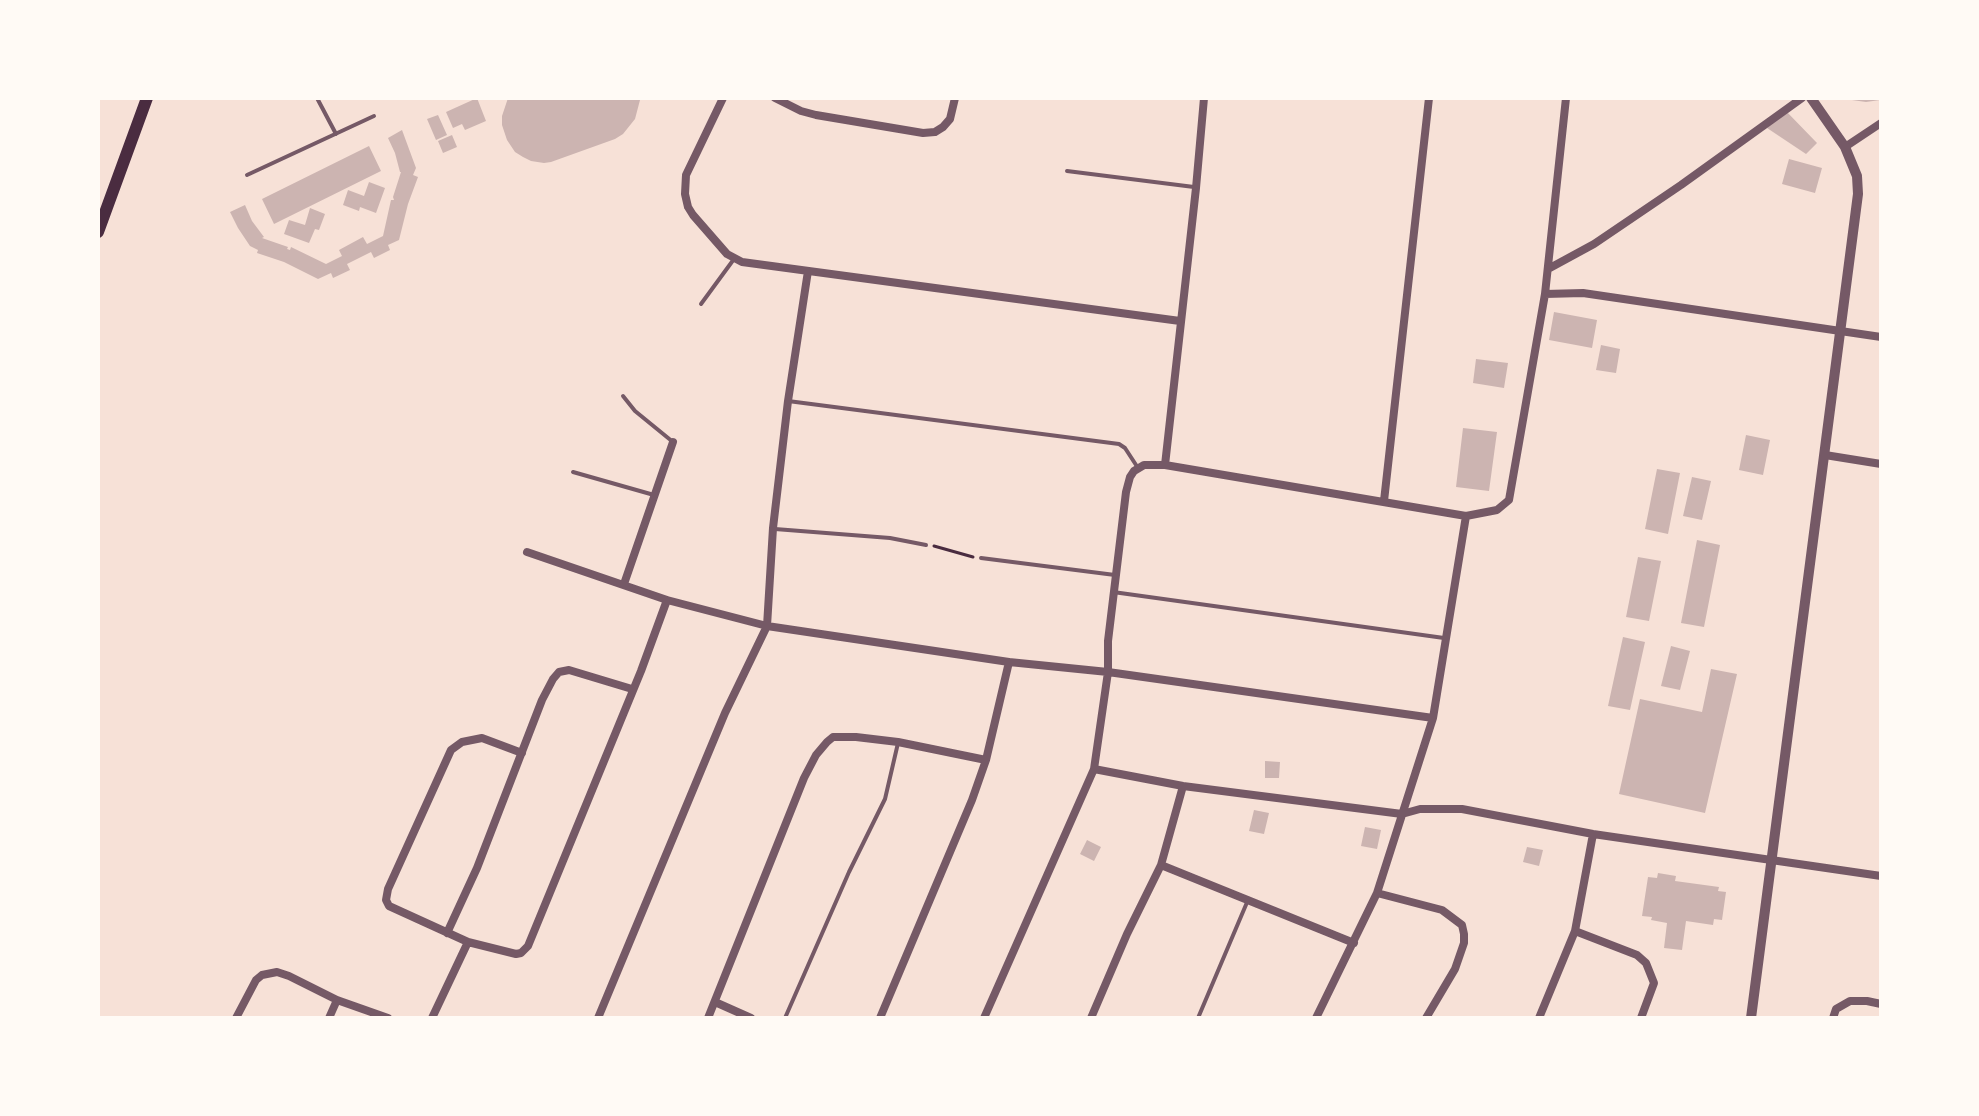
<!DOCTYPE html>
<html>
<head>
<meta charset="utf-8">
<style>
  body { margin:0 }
  #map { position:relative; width:1979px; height:1116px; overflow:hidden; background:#f7e1d7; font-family:Overpass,sans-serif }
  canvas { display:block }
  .frame { position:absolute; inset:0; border:100px solid #fffaf5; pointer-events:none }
</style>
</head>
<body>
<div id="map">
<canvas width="1979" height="1116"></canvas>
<div class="frame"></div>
</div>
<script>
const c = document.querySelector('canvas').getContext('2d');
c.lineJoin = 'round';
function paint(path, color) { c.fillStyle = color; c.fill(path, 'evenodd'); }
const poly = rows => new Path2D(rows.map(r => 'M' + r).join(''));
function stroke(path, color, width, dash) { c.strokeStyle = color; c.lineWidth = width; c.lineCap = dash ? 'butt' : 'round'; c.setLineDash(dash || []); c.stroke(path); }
paint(poly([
  [477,98,486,121,465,130,462,124,453,128,446,112],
  [508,98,639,98,640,100,635,119,623,134,615,139,551,162,544,163,531,161,523,157,515,152,507,140,502,125,502,116],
  [1852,98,1880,98,1880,100,1866,102,1852,100],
  [1785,110,1817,143,1806,154,1767,128],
  [438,115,447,135,436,140,427,119],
  [402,130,416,168,413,175,418,177,408,204,399,240,388,245,390,250,374,258,371,252,347,264,350,270,333,278,331,273,318,279,284,262,257,253,258,250,250,246,238,228,230,212,245,205,252,221,264,237,262,238,288,247,287,249,290,250,291,247,326,264,342,256,339,250,363,237,367,244,383,236,391,200,394,200,393,197,401,172,400,172,395,153,388,138],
  [452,135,457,147,443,153,438,141],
  [369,146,381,171,274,224,262,199],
  [1789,159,1822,168,1815,193,1782,184],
  [369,182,385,188,376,213,360,207,359,211,343,205,348,190,364,196],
  [310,208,325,214,319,230,315,229,309,243,284,234,289,220,305,225],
  [1554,312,1597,320,1592,348,1549,340],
  [1601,345,1620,349,1616,373,1596,370],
  [1476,359,1508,363,1504,388,1473,383],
  [1463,428,1497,432,1489,491,1456,487],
  [1746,435,1770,440,1763,475,1739,470],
  [1657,469,1680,473,1668,534,1645,529],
  [1692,477,1711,481,1702,520,1683,516],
  [1697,540,1720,545,1704,627,1681,623],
  [1638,557,1661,561,1649,621,1626,617],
  [1623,637,1645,642,1630,710,1608,706],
  [1671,646,1690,651,1680,690,1661,686],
  [1711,669,1737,674,1705,813,1619,794,1640,699,1702,712],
  [1265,761,1280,762,1279,778,1265,778],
  [1254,810,1269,813,1264,834,1249,831],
  [1365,827,1381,830,1377,849,1361,846],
  [1087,840,1101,847,1094,861,1080,854],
  [1527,847,1543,850,1539,866,1523,862],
  [1658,873,1676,876,1675,881,1719,887,1718,891,1726,892,1722,920,1714,919,1713,925,1686,921,1682,950,1664,948,1667,923,1651,920,1652,917,1642,916,1648,877,1657,878]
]), '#ccb4b1');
stroke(poly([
  [934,546,973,557]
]), '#4a2c40', 3);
stroke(poly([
  [317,98,336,134],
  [1067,171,1194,187],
  [247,175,374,116],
  [701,304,734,259],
  [623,396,635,411,673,442],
  [788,401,1119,444,1125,448,1138,468],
  [573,472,654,495],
  [775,529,890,538,926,545],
  [981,558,1115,575],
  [1113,592,1444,638],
  [785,1018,849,872,885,799,898,743],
  [1198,1018,1248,900]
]), '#755966', 4);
stroke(poly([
  [723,98,686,175,685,194,688,207,693,215,727,254,742,262,1180,321],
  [775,98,801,111,816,115,923,133,935,132,943,127,950,119,955,98],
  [1845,147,1881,123],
  [1548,269,1594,244,1681,185,1802,98],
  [1545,294,1583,293,1881,337],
  [1825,455,1881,464],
  [1165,465,1196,188,1204,98],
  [1384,501,1429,98],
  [527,552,667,600,767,626,1009,662,1108,672,1433,718],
  [624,584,673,442],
  [522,753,482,738,462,742,451,750,388,889,386,900,389,906,468,942,516,954,521,953,528,946,641,671,667,600],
  [1094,769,1183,786,1402,814,1420,809,1462,809,1593,834,1881,876],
  [1161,865,1354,943],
  [1377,893,1442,910,1462,925,1464,934,1464,943,1455,969,1426,1018],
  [1575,931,1637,955,1646,963,1654,983,1641,1018],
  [447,933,477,868,542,700,553,679,559,672,569,670,632,689],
  [715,1002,751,1018],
  [236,1018,256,980,262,975,277,972,289,976,337,1000,388,1018],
  [329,1018,337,1000],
  [432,1018,468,942],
  [598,1018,725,713,767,626,773,528,788,401,808,271],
  [708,1018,804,778,816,755,827,742,833,737,856,737,898,742,986,760],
  [880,1018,972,800,986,760,1009,662],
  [984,1018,1094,769,1108,672,1108,641,1126,492,1130,477,1134,471,1144,465,1165,465,1466,516,1497,510,1509,500,1545,294,1566,98],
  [1091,1018,1127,934,1161,865,1183,786],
  [1316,1018,1377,893,1433,718,1466,516],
  [1539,1018,1575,931,1593,834],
  [1833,1018,1836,1009,1850,1001,1867,1001,1881,1004]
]), '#755966', 8);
stroke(poly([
  [1751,1018,1858,194,1857,176,1845,147,1811,98]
]), '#755966', 10);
stroke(poly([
  [98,232,147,98]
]), '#4a2c40', 12);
</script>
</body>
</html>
